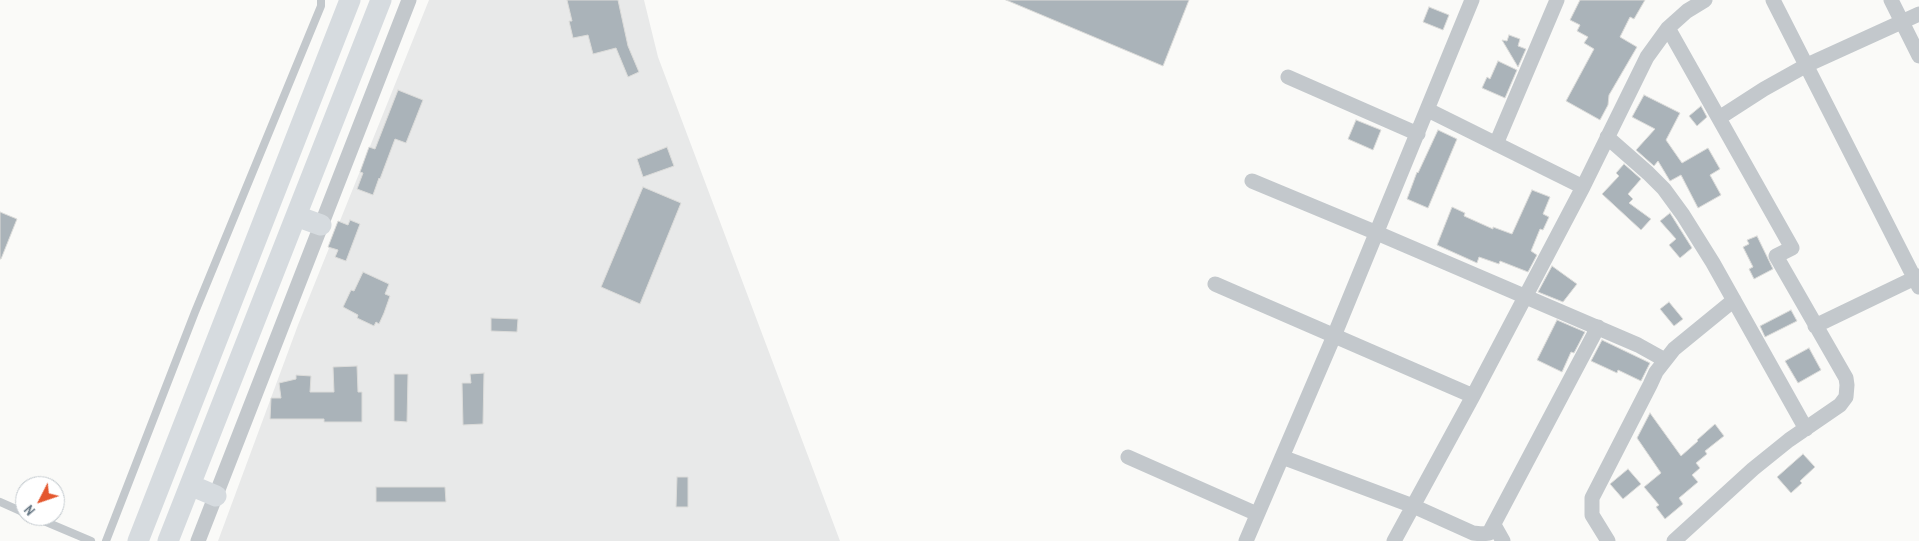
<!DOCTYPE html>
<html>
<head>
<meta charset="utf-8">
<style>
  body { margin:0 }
  #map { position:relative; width:1919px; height:541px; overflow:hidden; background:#fafaf8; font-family:"Archivo Narrow",sans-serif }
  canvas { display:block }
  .north { position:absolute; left:15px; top:476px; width:50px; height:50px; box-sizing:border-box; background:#fff; border:1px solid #c1c8cd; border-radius:50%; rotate:229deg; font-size:14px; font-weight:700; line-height:20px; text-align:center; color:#657683 }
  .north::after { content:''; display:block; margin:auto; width:18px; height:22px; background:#e4572e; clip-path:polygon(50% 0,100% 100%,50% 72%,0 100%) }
</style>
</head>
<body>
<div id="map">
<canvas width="1919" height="541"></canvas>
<div class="north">N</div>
</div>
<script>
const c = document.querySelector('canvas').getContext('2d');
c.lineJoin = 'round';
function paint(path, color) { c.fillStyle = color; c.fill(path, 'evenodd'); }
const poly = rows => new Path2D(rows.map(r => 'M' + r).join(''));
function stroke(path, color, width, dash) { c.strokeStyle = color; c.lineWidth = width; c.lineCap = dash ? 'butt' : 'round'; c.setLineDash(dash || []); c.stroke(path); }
paint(poly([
  [429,0,644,0,658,57,840,541,218,541,298,325]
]), '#e8e9e9');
const building = poly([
  [567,0,618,0,628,46,639,72,628,77,616,48,593,54,588,35,573,38,569,21,572,21,567,0],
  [1006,0,1189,0,1163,66,1006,0],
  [1580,0,1645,0,1634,19,1630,17,1620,37,1637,47,1609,95,1608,105,1600,120,1566,101,1594,49,1584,43,1588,37,1577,31,1580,25,1570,20,1580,0],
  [1429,7,1449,15,1443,30,1423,22,1429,7],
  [1509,35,1520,39,1518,46,1526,49,1518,67,1502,40,1507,41,1509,35],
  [1498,61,1517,70,1505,98,1482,88,1487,77,1490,79,1498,61],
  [398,90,423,100,406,143,395,139,380,179,379,178,373,195,357,189,363,173,360,172,369,147,375,149,398,90],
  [1644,95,1680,113,1666,140,1682,163,1708,148,1720,169,1710,175,1721,195,1698,208,1681,175,1670,181,1658,161,1654,166,1636,150,1655,129,1632,117,1644,95],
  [1701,106,1707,117,1697,126,1689,116,1701,106],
  [1356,120,1381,130,1373,150,1348,139,1356,120],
  [1438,130,1457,139,1428,208,1407,199,1417,172,1418,173,1438,130],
  [667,147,674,166,643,177,637,159,667,147],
  [1624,164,1641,179,1628,194,1633,199,1629,203,1651,219,1641,230,1602,194,1619,176,1616,173,1624,164],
  [643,187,681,203,640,304,601,287,643,187],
  [1532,190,1550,197,1543,214,1549,217,1543,230,1540,229,1531,251,1537,255,1528,272,1500,261,1499,264,1479,257,1477,263,1437,245,1452,207,1465,213,1464,216,1493,229,1493,227,1512,234,1532,190],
  [0,212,17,219,1,259,0,259,0,212],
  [1670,213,1692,248,1680,258,1669,245,1676,239,1660,221,1670,213],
  [350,220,360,224,346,261,335,257,338,250,328,247,338,221,348,225,350,220],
  [1757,236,1773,269,1754,279,1749,269,1753,267,1743,247,1749,244,1747,240,1757,236],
  [1552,266,1577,284,1563,302,1538,292,1552,266],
  [363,272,389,284,385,294,390,296,384,313,379,324,376,322,374,326,357,318,358,315,343,307,351,290,354,291,363,272],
  [1669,302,1683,319,1674,326,1660,309,1669,302],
  [1791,310,1797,321,1765,337,1760,326,1791,310],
  [491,318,518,319,517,332,491,331,491,318],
  [1557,320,1585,332,1574,353,1571,352,1562,372,1537,360,1557,320],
  [1602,340,1650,363,1641,381,1618,370,1617,373,1591,361,1602,340],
  [1809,348,1821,370,1798,383,1785,361,1809,348],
  [357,366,358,392,362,392,362,422,324,422,324,419,270,419,271,398,281,398,279,383,296,379,296,375,311,376,310,392,334,392,333,367,357,366],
  [484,373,483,424,463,425,462,383,471,383,470,374,484,373],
  [394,374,408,374,407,422,394,421,394,374],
  [1650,413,1681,456,1698,441,1697,440,1715,424,1724,436,1705,451,1707,454,1696,463,1700,468,1692,475,1698,482,1679,498,1683,504,1665,519,1656,507,1659,505,1644,487,1661,473,1637,438,1650,413],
  [1803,454,1815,467,1800,481,1802,483,1791,493,1777,477,1803,454],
  [1628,469,1641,484,1623,499,1610,484,1628,469],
  [677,477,688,477,688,507,676,507,677,477],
  [376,487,445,487,446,502,376,502,376,487]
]);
paint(building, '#aab3b9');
stroke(building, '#dcdcda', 1);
stroke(poly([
  [0,502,25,513],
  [32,516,91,541],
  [106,541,195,312,321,6,321,0]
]), '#c3c8cc', 8);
stroke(poly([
  [1773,0,1919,287],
  [1891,0,1919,56],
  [1668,28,1792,248,1776,256,1846,378,1847,385,1846,397,1840,405,1789,440,1753,469,1674,541],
  [1288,77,1418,134],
  [1428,110,1583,187],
  [1719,118,1764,89,1807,65,1919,14],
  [1607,137,1648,173,1664,189,1683,215,1713,263,1806,429],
  [1496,144,1557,0],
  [1252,181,1377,233,1638,345,1665,360],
  [1215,284,1473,396],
  [1815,326,1919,276],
  [1128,457,1257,514],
  [1282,457,1413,506,1473,533,1482,534,1489,533,1598,327],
  [1494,525,1503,541],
  [198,541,409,0],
  [1246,541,1334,336,1472,0],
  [1394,541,1473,396,1583,187,1647,57,1668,28,1687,11,1705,0],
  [1608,541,1592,515,1592,498,1650,385,1656,372,1674,349,1734,300]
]), '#c3c8cc', 15);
stroke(poly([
  [296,216,321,225],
  [190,485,216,496],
  [138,541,350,0],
  [168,541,381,0]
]), '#d6dbdf', 21);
</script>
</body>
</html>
